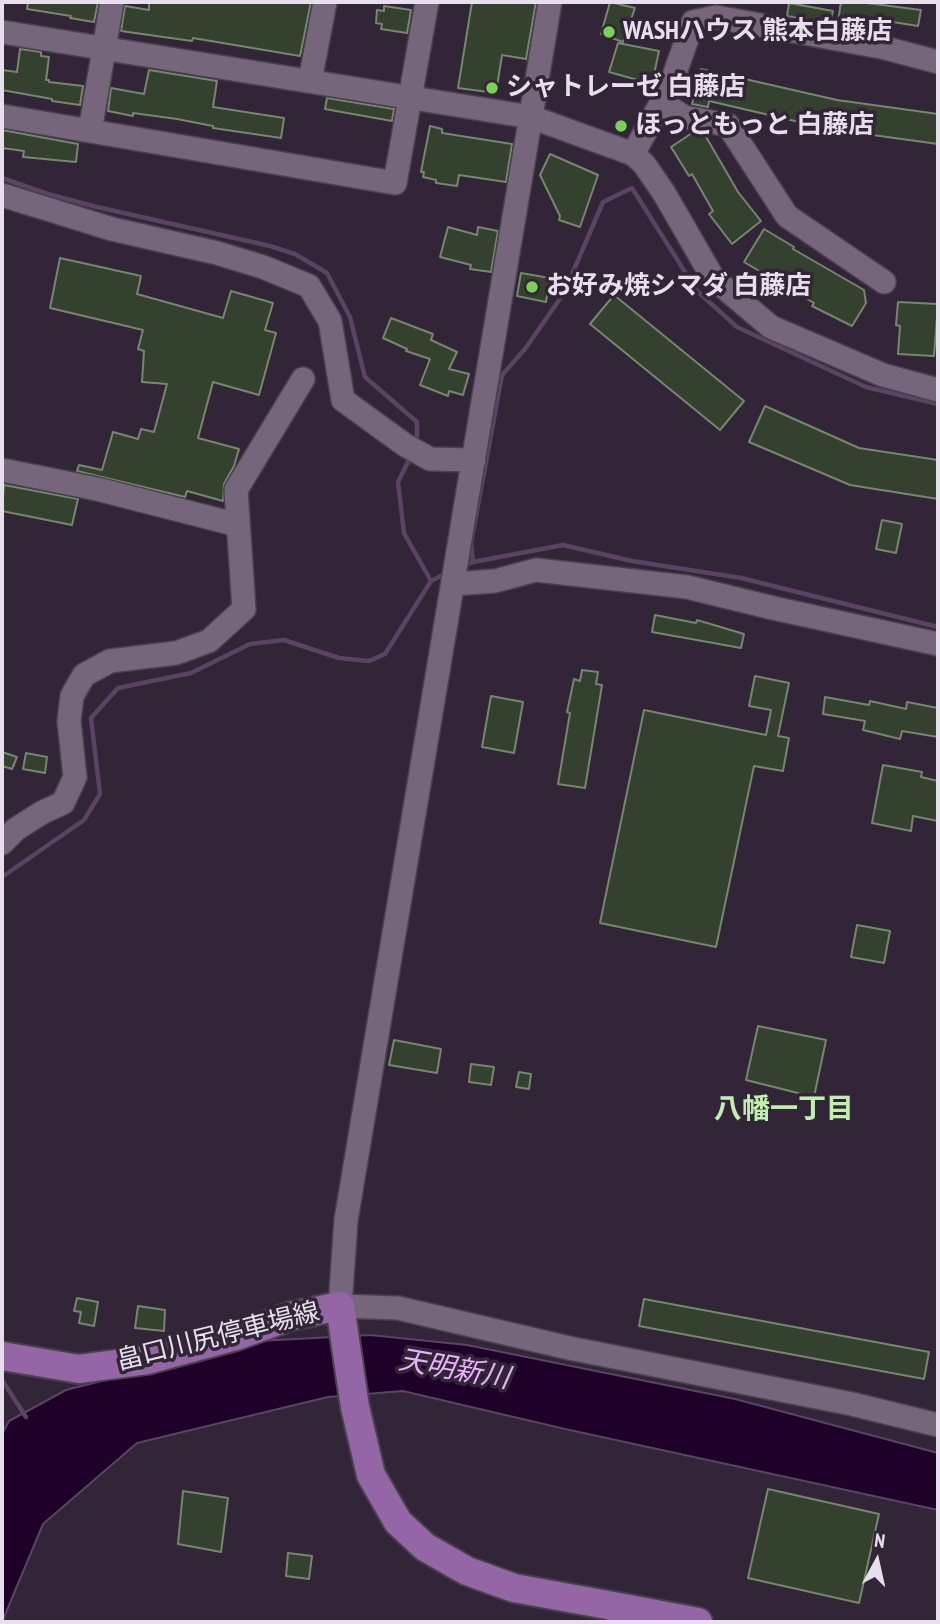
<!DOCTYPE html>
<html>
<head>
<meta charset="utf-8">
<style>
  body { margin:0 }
  #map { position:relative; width:940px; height:1624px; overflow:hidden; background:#322537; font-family:"PT Sans Narrow",sans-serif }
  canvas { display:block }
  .frame { position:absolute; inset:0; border:4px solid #e7dfeb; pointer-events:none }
  .north { position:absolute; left:842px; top:1526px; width:70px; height:70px; -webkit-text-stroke:5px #322537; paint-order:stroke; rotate:8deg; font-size:19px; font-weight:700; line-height:28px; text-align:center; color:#e7dfeb }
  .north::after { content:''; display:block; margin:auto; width:24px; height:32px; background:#e7dfeb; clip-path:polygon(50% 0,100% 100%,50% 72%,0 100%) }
</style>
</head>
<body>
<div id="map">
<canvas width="940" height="1624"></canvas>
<div class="frame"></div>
<div class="north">N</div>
</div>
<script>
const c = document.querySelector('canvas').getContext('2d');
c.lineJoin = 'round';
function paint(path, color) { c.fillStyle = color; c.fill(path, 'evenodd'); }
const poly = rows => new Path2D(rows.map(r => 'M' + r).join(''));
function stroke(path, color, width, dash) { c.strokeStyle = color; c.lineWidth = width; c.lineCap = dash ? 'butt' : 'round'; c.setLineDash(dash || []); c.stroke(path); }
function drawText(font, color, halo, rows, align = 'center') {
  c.font = font + ' "PT Sans Narrow","Noto Sans JP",sans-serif'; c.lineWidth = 7; c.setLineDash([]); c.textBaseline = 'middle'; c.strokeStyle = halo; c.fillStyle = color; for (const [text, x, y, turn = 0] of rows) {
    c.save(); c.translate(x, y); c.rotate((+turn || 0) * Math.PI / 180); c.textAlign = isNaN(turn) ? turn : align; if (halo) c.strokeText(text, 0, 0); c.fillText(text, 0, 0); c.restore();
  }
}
const water = poly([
  [370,1335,467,1345,735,1399,938,1453,938,1510,565,1429,403,1391,328,1397,137,1443,43,1524,2,1622,2,1434,9,1421,66,1390,259,1341,370,1335]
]);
paint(water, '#1e0029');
stroke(water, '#5a4363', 2);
stroke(poly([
  [2,178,48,194,97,207,270,246,295,254,327,273,350,317,365,377,417,422,417,442],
  [411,456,398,482,404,533,431,581],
  [473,562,471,543,502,375,525,349,564,293,603,202,632,188,697,291,737,327,866,387,938,404],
  [463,566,473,562,563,545,632,561,741,578,938,627],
  [2,877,84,820,100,794,91,718,118,688,191,673,250,644,284,640,339,658,369,661,385,654,431,581,445,574],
  [2,1380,26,1417]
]), '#5a4363', 4.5);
const building = poly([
  [28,2,98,2,94,22,70,18,71,16,27,9,28,2],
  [149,2,311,2,300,56,193,38,192,41,121,31,125,6,149,10,149,2],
  [472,2,536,2,526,59,502,55,496,93,458,88,472,2],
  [610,2,635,8,623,42,601,34,610,2],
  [841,2,859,2,921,10,918,26,880,20,879,26,838,21,841,2],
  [789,3,833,11,830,24,787,16,789,3],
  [384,6,411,10,407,33,381,29,382,24,376,23,377,10,384,11,384,6],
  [618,43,659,51,652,84,609,72,618,43],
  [20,49,41,52,41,56,49,57,46,80,49,80,49,82,83,86,80,105,52,101,52,99,2,90,2,70,17,72,20,49],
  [701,69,837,100,938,114,938,144,851,132,853,116,829,113,825,128,709,101,708,107,692,104,701,69],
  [149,70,217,81,213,107,284,118,281,138,213,128,213,126,177,119,133,113,133,116,108,111,111,88,144,94,149,70],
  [327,98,394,109,392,121,325,109,327,98],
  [430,126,442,129,442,133,512,144,506,182,459,175,457,186,436,183,436,180,423,177,424,172,421,172,430,126],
  [2,130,78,144,76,162,23,157,24,151,2,148,2,130],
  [692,133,705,135,738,192,761,221,732,244,709,214,713,211,692,174,689,176,671,147,692,133],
  [550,154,598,175,580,227,559,220,560,216,540,175,550,154],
  [448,227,477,235,478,227,498,231,491,272,470,269,471,265,440,257,448,227],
  [764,229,794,247,793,249,864,290,866,303,852,326,812,306,814,303,744,262,764,229],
  [60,258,141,276,137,294,223,318,231,291,273,303,265,330,276,333,259,395,213,382,198,438,239,449,234,466,224,484,223,501,187,491,185,497,77,471,79,465,102,470,113,432,138,439,141,429,154,432,167,384,142,382,144,351,138,349,143,330,50,308,60,258],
  [521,273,550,278,546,302,517,296,521,273],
  [614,295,744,401,720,430,590,324,614,295],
  [898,302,938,304,934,356,898,354,900,326,896,325,898,302],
  [391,318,433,334,431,340,457,352,449,369,469,374,463,395,449,391,448,396,420,385,430,359,406,351,407,349,383,338,391,318],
  [765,406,859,448,938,460,938,499,850,485,749,442,765,406],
  [4,485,78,499,72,525,2,511,4,485],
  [882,520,902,524,896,553,876,549,882,520],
  [655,615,696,623,697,620,744,634,741,648,652,632,655,615],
  [582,670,598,672,596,684,602,685,585,788,558,784,570,713,567,712,574,679,580,681,582,670],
  [755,676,789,683,778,736,789,738,783,771,754,766,716,947,600,923,644,710,766,735,771,710,749,706,755,676],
  [491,696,523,702,514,753,482,747,491,696],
  [825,697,869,705,870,701,906,709,907,702,938,708,938,737,902,731,900,739,863,730,865,721,823,714,825,697],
  [2,752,17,757,12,769,2,766,2,752],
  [26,753,47,757,45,773,23,769,26,753],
  [883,765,922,772,921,777,938,781,938,821,913,816,911,831,872,823,883,765],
  [857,925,890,931,884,963,851,957,857,925],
  [758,1026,826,1040,814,1097,746,1080,758,1026],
  [394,1040,441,1049,437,1073,389,1065,394,1040],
  [471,1064,494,1067,491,1085,469,1082,471,1064],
  [519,1072,531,1074,529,1089,516,1087,519,1072],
  [77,1298,98,1302,94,1326,79,1323,81,1312,74,1311,77,1298],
  [644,1299,929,1352,924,1379,639,1326,644,1299],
  [138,1306,165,1310,164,1331,135,1328,138,1306],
  [768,1489,879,1514,859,1603,748,1578,768,1489],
  [183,1491,228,1498,221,1552,178,1544,183,1491],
  [288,1553,312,1556,309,1579,286,1576,288,1553]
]);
paint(building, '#33412e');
stroke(building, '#768670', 2);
const minor = poly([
  [550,2,346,1220,340,1306,398,1308,569,1348,852,1404,938,1425],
  [2,32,531,117,633,154,644,164,664,193,713,278,771,327,883,375,938,390],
  [310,81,325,2],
  [661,102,684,117,728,125,787,216,884,282],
  [2,116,395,183,427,2],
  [90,131,112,2],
  [633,154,670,87,693,22,716,17,881,47,938,62],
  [2,195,112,229,217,253,263,267,309,286,330,321,343,400,405,445,430,459,474,460],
  [2,470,97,489,238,525],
  [453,584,495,581,536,570,687,587,773,608,938,644],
  [2,843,16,829,43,812,63,803,75,777,69,721,72,696,84,675,110,661,176,653,209,641,244,609,236,490,303,379]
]);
const major = poly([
  [2,1356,79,1369,147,1360,236,1336,291,1316,340,1306,355,1407,371,1475,398,1522,425,1547,467,1571,514,1588,624,1608],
  [621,1622,624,1608,698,1622]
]);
stroke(minor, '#4b404f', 26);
stroke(major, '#4b404f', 32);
stroke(minor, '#75667b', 23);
stroke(major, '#9566a6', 28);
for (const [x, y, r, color] of [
  [609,32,7,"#7cd155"],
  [492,88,7,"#7cd155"],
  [621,126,7,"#7cd155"],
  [532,287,7,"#7cd155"]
]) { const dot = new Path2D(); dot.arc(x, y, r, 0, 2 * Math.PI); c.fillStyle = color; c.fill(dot); stroke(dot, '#322537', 2.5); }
drawText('bold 26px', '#e7dfeb', '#322537', [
  ["WASHハウス 熊本白藤店",623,32],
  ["シャトレーゼ 白藤店",506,88],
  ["ほっともっと 白藤店",635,126],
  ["お好み焼シマダ 白藤店",546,287]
], 'left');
drawText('26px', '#e7dfeb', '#322537', [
  ["畠口川尻停車場線",218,1337,-14]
]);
drawText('bold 28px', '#c0efae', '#322537', [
  ["八幡一丁目",784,1110]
]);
drawText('italic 28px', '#e9b0fe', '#322537', [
  ["天明新川",454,1370,10]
]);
</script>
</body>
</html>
